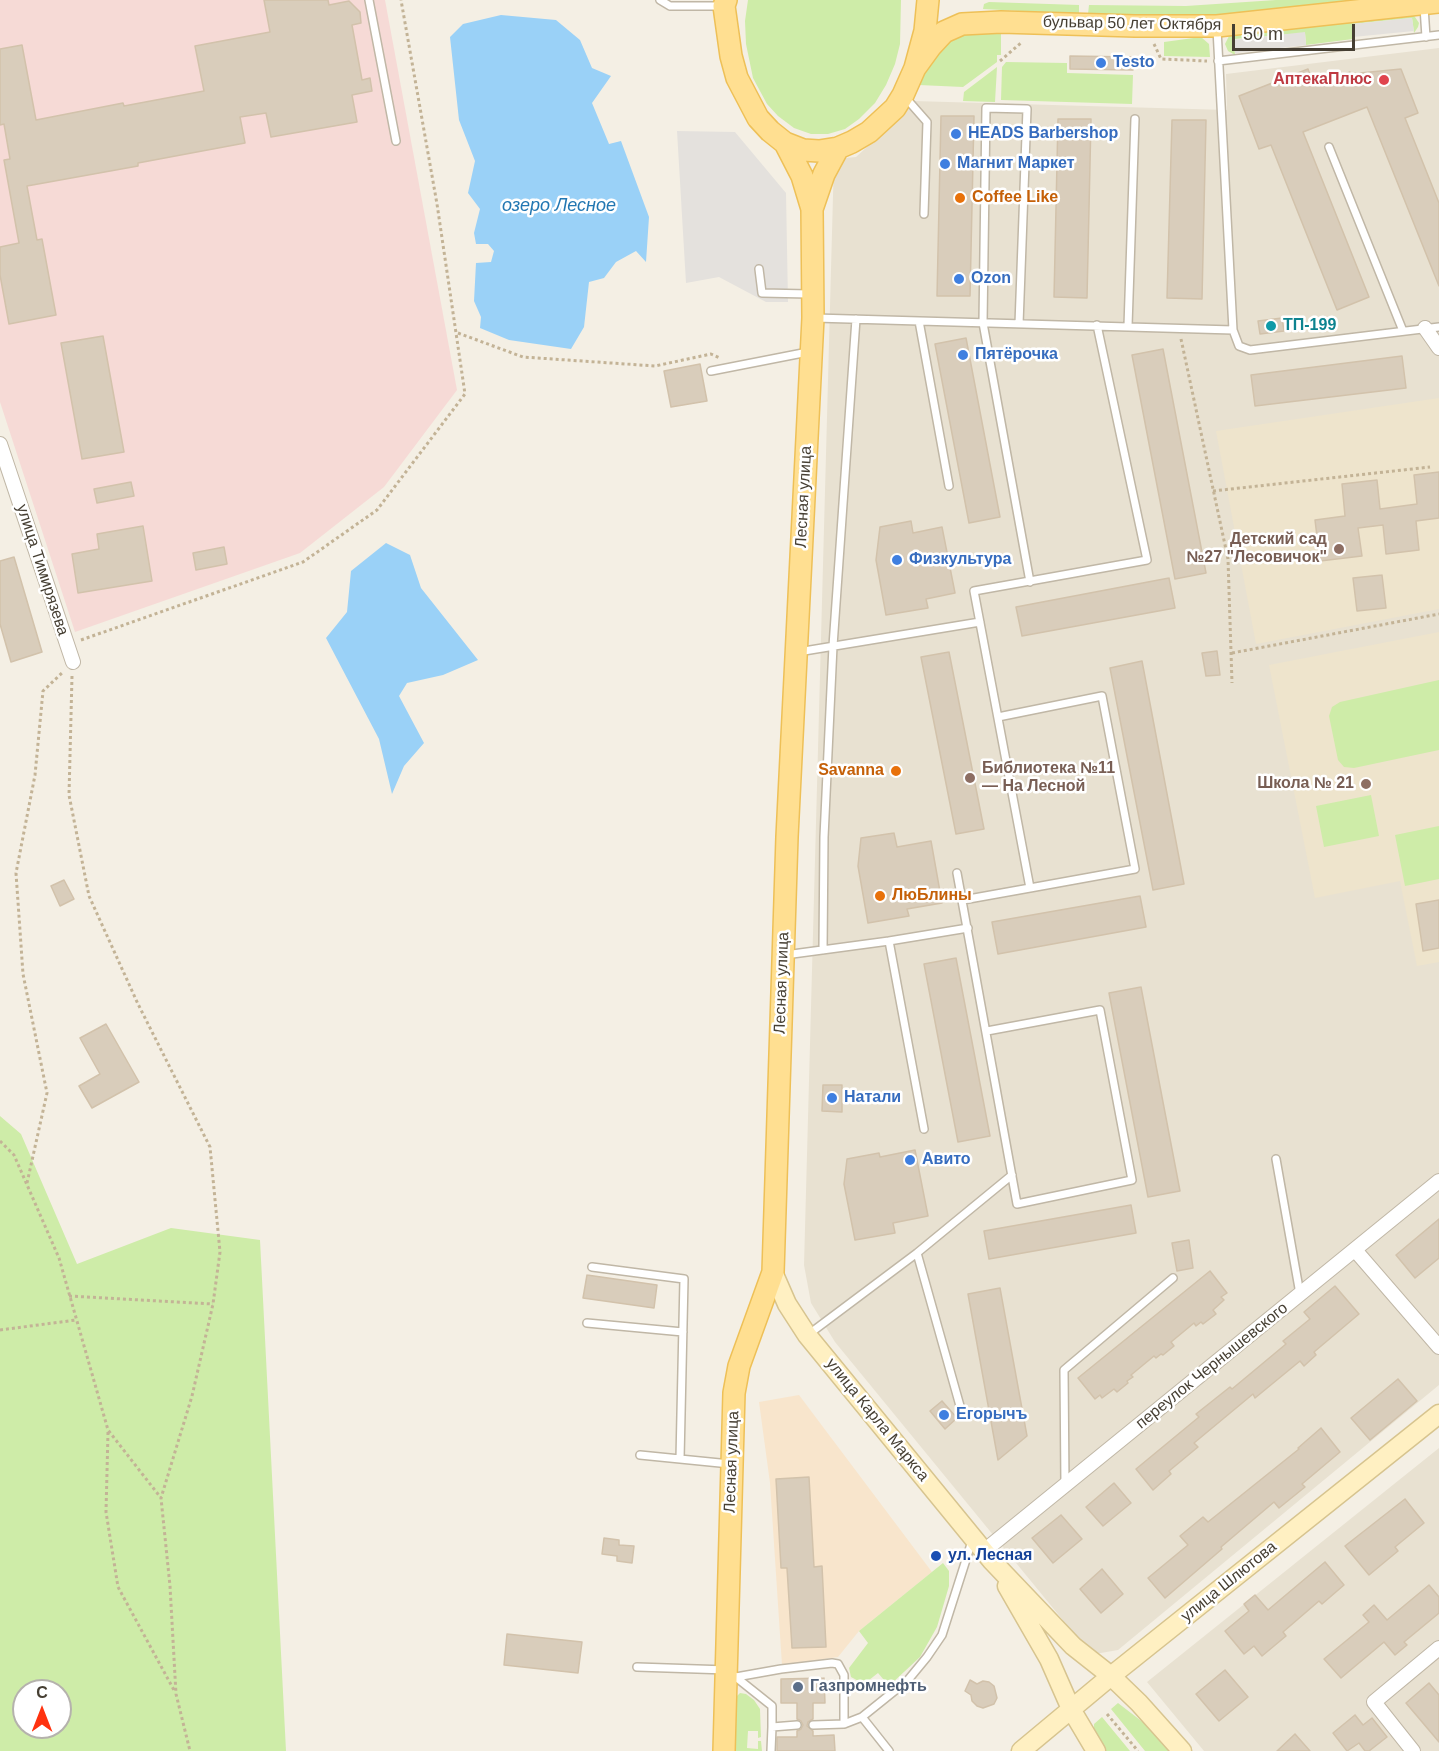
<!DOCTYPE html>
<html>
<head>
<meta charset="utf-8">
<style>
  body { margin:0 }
  #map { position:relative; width:1439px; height:1751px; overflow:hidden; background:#f4efe4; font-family:Helvetica,sans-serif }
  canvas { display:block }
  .north { position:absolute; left:12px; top:1679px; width:60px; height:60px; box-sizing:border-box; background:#fff; border:2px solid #b5b2ad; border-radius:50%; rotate:0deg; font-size:16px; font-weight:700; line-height:24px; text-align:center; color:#463f33 }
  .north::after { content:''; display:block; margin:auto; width:21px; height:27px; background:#ff320f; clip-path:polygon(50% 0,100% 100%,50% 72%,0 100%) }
  .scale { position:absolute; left:1232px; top:24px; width:123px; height:27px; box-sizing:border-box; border:3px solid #463f33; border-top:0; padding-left:8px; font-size:18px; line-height:21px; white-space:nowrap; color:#463f33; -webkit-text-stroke:4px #fff; paint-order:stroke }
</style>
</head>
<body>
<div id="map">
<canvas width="1439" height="1751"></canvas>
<div class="north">С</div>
<div class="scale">50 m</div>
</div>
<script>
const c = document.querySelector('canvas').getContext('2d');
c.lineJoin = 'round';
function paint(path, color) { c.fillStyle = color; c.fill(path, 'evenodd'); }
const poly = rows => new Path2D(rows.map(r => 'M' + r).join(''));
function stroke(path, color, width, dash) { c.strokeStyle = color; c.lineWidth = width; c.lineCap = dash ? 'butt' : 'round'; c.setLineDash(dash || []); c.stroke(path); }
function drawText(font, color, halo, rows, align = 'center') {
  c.font = font + ' Helvetica,sans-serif'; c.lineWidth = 5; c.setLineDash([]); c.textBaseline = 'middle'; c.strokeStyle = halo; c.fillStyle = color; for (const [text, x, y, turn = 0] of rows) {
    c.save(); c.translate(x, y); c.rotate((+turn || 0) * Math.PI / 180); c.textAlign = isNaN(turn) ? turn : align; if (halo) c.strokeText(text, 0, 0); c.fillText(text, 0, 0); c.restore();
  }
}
paint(poly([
  [1439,48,1439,1385,1118,1650,1095,1654,1080,1641,835,1342,811,1303,804,1265,834,159,856,157,890,126,913,101,1227,110,1226,74],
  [1439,1448,1439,1751,1204,1751,1147,1682]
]), '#e8e1d1');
paint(poly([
  [799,1395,932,1572,859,1631,838,1657,782,1665,770,1483,759,1402]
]), '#f8e5cc');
paint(poly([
  [1439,398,1439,609,1256,644,1216,431],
  [1439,632,1439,962,1417,966,1400,881,1315,898,1269,665]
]), '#eee4cc');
paint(poly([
  [0,0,385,0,457,390,384,487,300,553,75,632,0,402]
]), '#f6dad6');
paint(poly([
  [748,0,901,0,900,44,895,64,886,85,875,103,859,119,845,129,828,134,811,134,794,128,778,116,767,104,753,78,746,44,745,21],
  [1276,0,1371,0,1271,12,1185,18,1088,14,1089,5,1186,6],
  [989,2,1079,5,1079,14,983,9,984,4],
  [1413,14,1419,23,1418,27,1414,33,1412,18,1352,24,1353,39,1306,45,1305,33,1234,39,1235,55,1228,51,1225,44,1229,36,1234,34],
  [970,32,1001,32,1001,55,997,55,997,62,963,87,919,85,923,72,949,40],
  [1201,37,1209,44,1210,57,1164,56,1164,42],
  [1006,62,1067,63,1067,73,1133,75,1132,104,1001,100,1002,67],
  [997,67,995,102,963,101,964,92],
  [1439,680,1439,750,1354,768,1344,767,1338,760,1329,716,1332,707,1340,702],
  [1371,795,1379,836,1324,847,1316,806],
  [1439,826,1439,879,1405,886,1395,835],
  [0,1116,21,1134,77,1264,171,1228,260,1240,286,1751,0,1751],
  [24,1691,60,1691,60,1727,24,1727],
  [943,1563,949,1571,949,1586,937,1627,920,1657,889,1686,878,1673,864,1684,851,1677,849,1668,868,1643,859,1631],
  [740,1693,746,1694,754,1700,760,1709,761,1737,758,1738,758,1731,748,1731,747,1748,758,1749,758,1741,761,1741,762,1751,734,1751,736,1697],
  [1118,1703,1153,1730,1170,1751,1145,1751,1111,1709],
  [1102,1717,1130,1751,1105,1751,1098,1742,1094,1733,1094,1724]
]), '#ceeca8');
paint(poly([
  [1412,18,1414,31,1353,37,1352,24],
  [1305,32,1306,45,1235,53,1233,40],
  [677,131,735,132,786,193,788,302,766,302,719,277,686,283]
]), '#e4e1dd');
paint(poly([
  [501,15,556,20,580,40,592,68,611,76,592,103,609,144,621,141,649,217,646,262,636,251,616,262,604,278,589,282,584,327,571,349,509,340,480,328,481,317,474,301,476,263,491,262,494,251,488,244,476,244,474,233,480,209,468,193,475,161,459,120,450,37,463,24],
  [386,543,410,555,421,588,478,660,443,675,407,683,399,696,424,743,404,766,392,794,379,739,326,638,347,612,351,571]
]), '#9ad1f7');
const building = poly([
  [264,0,328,0,329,5,349,1,360,12,361,23,352,25,362,80,370,78,372,91,352,95,357,122,271,137,266,113,240,117,245,143,138,163,138,166,27,186,37,240,42,239,56,315,9,324,0,275,0,247,19,243,4,160,10,159,4,124,0,125,0,49,22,45,36,120,123,103,124,106,204,91,195,46,270,32,264,0],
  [1070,56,1133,57,1133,70,1070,69,1070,56],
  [1308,69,1314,86,1350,72,1350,74,1401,69,1418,113,1405,118,1439,203,1439,286,1367,107,1303,132,1369,297,1337,310,1271,145,1259,149,1239,96,1308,69],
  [941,116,974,116,970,296,937,296,941,116],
  [1058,119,1091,119,1087,298,1054,297,1058,119],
  [1172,120,1206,120,1202,299,1167,298,1172,120],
  [1282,318,1284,331,1260,334,1258,321,1282,318],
  [103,336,124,452,82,459,61,343,103,336],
  [966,338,1000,517,969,523,935,344,966,338],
  [1163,349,1206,573,1175,579,1132,355,1163,349],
  [1402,356,1406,388,1255,406,1251,375,1402,356],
  [700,364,707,401,671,407,664,371,700,364],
  [1439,472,1439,518,1416,521,1419,550,1386,554,1383,525,1358,528,1362,556,1320,561,1315,520,1345,516,1342,484,1377,480,1380,509,1417,504,1414,475,1439,472],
  [131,482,134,496,97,503,94,489,131,482],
  [911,521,913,533,942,527,955,593,926,599,928,608,886,615,876,560,880,527,911,521],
  [143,526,152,581,78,593,72,554,99,549,97,534,143,526],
  [224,547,227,564,196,570,193,553,224,547],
  [14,557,42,652,11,662,0,624,0,561,14,557],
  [1382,575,1386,608,1357,611,1353,578,1382,575],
  [1169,578,1175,608,1022,636,1016,607,1169,578],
  [1217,651,1220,675,1206,676,1202,653,1217,651],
  [949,652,984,829,956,834,921,657,949,652],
  [1142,661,1184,884,1153,890,1110,668,1142,661],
  [894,833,897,847,931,841,942,903,907,909,909,916,868,923,858,866,861,838,894,833],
  [64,880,74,899,60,906,51,886,64,880],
  [1140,896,1146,927,998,954,992,922,1140,896],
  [1439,900,1439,948,1423,951,1416,904,1439,900],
  [956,958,990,1136,958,1142,924,964,956,958],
  [1141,987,1180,1191,1148,1197,1109,993,1141,987],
  [106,1024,139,1082,92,1108,79,1086,100,1074,80,1038,106,1024],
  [823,1085,842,1085,842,1112,822,1111,823,1085],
  [915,1150,928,1216,893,1223,895,1233,855,1240,844,1184,847,1159,879,1153,880,1157,915,1150],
  [1131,1205,1136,1233,989,1259,984,1231,1131,1205],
  [1439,1219,1439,1258,1415,1278,1396,1255,1439,1219],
  [1189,1240,1193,1268,1177,1271,1172,1243,1189,1240],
  [1210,1271,1227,1293,1221,1297,1224,1300,1213,1310,1216,1314,1203,1324,1201,1322,1196,1326,1194,1323,1171,1342,1174,1346,1163,1355,1161,1354,1156,1358,1154,1356,1131,1375,1133,1377,1127,1381,1128,1383,1117,1392,1114,1389,1102,1398,1100,1395,1095,1399,1078,1378,1210,1271],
  [587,1275,657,1285,654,1308,583,1298,587,1275],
  [1335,1286,1359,1314,1314,1352,1316,1355,1304,1366,1300,1361,1255,1398,1253,1394,1194,1443,1198,1447,1169,1471,1171,1474,1153,1490,1136,1469,1199,1417,1196,1414,1230,1387,1232,1389,1286,1344,1283,1341,1310,1319,1304,1312,1335,1286],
  [1000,1288,1027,1436,998,1460,968,1294,1000,1288],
  [1398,1379,1417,1401,1370,1440,1351,1418,1398,1379],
  [942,1401,957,1418,945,1429,930,1411,942,1401],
  [1321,1428,1340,1452,1302,1484,1305,1487,1279,1508,1274,1502,1221,1547,1222,1549,1165,1598,1148,1578,1188,1545,1180,1536,1203,1517,1208,1522,1299,1449,1298,1448,1321,1428],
  [809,1477,814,1567,822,1566,826,1647,792,1648,787,1568,781,1568,776,1479,809,1477],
  [1114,1483,1131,1503,1103,1526,1086,1507,1114,1483],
  [1405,1499,1424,1523,1395,1547,1398,1551,1369,1575,1345,1546,1405,1499],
  [1061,1515,1082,1539,1053,1563,1032,1538,1061,1515],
  [604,1538,619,1540,619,1545,634,1546,632,1563,617,1561,617,1556,602,1554,604,1538],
  [1325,1562,1344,1585,1322,1604,1319,1601,1283,1632,1286,1636,1262,1656,1254,1646,1244,1654,1225,1631,1249,1611,1244,1604,1255,1595,1268,1610,1325,1562],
  [1102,1569,1123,1594,1101,1613,1080,1589,1102,1569],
  [1429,1585,1439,1597,1439,1613,1404,1642,1407,1645,1395,1655,1384,1642,1341,1678,1324,1659,1369,1622,1363,1615,1374,1605,1387,1620,1429,1585],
  [507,1634,582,1642,578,1673,504,1665,507,1634],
  [1225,1670,1248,1697,1219,1721,1196,1694,1225,1670],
  [824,1678,825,1703,813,1703,813,1719,808,1722,807,1726,813,1731,813,1736,834,1735,835,1751,777,1751,777,1737,797,1737,797,1731,801,1729,803,1725,801,1721,797,1719,797,1703,781,1703,781,1679,824,1678],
  [970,1680,977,1684,983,1681,989,1682,994,1686,997,1698,994,1704,983,1708,977,1706,972,1701,971,1695,965,1691,970,1680],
  [1429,1683,1439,1695,1439,1742,1406,1703,1429,1683],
  [1355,1715,1363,1725,1372,1718,1387,1737,1369,1751,1365,1751,1359,1743,1347,1751,1333,1733,1355,1715],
  [1295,1734,1310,1751,1277,1751,1295,1734]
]);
paint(building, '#d9cdbb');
stroke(building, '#d2c2ab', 1.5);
const service = poly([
  [369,0,396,141],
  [660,0,670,6,722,6],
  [1424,7,1426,37],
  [1217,29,1233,330,1239,346,1250,350,1439,327],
  [1218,61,1439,35],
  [905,97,927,122,924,214],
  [1329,147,1403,331],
  [759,269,762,293,809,294],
  [815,318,1233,330],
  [919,321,949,486],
  [1019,324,1027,109,986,108,983,323,1030,582],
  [1128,326,1135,119],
  [711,371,808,352],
  [798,652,980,622],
  [998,717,1102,696,1135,869,1030,888],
  [957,873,1017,1204,1132,1180,1100,1010,987,1031],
  [963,900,1030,888,974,591,1147,560,1097,325],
  [889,941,924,1129],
  [823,950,824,837,833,646,856,319],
  [785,955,889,941,968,928],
  [1276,1159,1300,1294],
  [917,1253,962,1413],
  [592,1267,684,1279,680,1459],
  [587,1323,683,1332],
  [809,1334,917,1253,1012,1175],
  [640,1455,730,1464],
  [1065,1485,1064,1370,1173,1278],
  [637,1667,727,1670,772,1706,772,1727,797,1725],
  [736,1677,781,1669,832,1663,838,1664,844,1675,844,1724],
  [862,1717,908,1680,927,1657,942,1635,972,1541],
  [813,1725,844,1724,862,1717,889,1751],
  [771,1751,772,1727]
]);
const minor = poly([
  [1425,328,1439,348],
  [0,444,73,662],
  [1355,1250,1439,1347],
  [984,1551,1439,1181],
  [1413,1751,1374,1702,1439,1648]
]);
const secondary = poly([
  [773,1272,787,1304,807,1335,992,1561,1073,1646,1111,1676,1139,1703,1182,1751],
  [1007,1586,1049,1659,1071,1709,1096,1751],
  [1021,1751,1111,1676,1439,1414]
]);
const primary = poly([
  [726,0,724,6,731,56,737,78,758,118,770,131,785,143,803,150,819,151,838,148,852,142,869,132,895,108,903,95,915,68,925,31,928,0],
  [915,68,931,46,944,32,962,24,1001,22,1135,26,1217,26,1439,2],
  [812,209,824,174,838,148],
  [724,1751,734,1393,739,1366,773,1272,787,837,813,318,812,209,802,176,785,143]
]);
stroke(service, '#c0b7a6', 10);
stroke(minor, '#c0b7a6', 16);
stroke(secondary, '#d7c48f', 21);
stroke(primary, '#eec057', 24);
stroke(poly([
  [1154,44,1161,59,1207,61],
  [1000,61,1022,42],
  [458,333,523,357,655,366,711,354,720,358],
  [1181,339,1228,559,1232,683],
  [1213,491,1430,467],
  [81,640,303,562,377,510,465,394,437,204,401,0],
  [1232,653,1439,614],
  [72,676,69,795,89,896,138,1004,210,1147,220,1252,213,1304,192,1396,161,1498,170,1586,176,1694,190,1751],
  [0,1141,14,1155,59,1258,108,1430,161,1498],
  [27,1183,47,1093,23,974,16,873,35,775,43,691,63,672],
  [69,1296,213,1304],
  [0,1330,76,1320],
  [108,1432,106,1512,118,1587,175,1692],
  [1107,1714,1138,1751]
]), '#c3b396', 3, [3, 3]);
stroke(service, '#fff', 7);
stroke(minor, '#fff', 14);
stroke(secondary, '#fff0c2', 18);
stroke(primary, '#ffdf91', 21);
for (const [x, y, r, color] of [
  [1101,63,6,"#3f7fe0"],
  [1384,80,6,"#e0444e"],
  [956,134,6,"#3f7fe0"],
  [945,164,6,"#3f7fe0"],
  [960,198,6,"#e8710a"],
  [959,279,6,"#3f7fe0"],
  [1271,326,6,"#0f9aa8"],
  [963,355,6,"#3f7fe0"],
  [1339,549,6,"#8d6e63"],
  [897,560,6,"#3f7fe0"],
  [896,771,6,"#e8710a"],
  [970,778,6,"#8d6e63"],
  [1366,784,6,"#8d6e63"],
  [880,896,6,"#e8710a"],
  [832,1098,6,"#3f7fe0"],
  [910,1160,6,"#3f7fe0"],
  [944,1415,6,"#3f7fe0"],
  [936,1556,6,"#1a4fb4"],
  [798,1687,6,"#5c6f8a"]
]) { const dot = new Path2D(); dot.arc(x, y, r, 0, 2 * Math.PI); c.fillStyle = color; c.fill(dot); stroke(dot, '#fff', 2); }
drawText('16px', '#463f33', '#fff', [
  ["бульвар 50 лет Октября",1132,24,1],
  ["Лесная улица",804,497,-87],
  ["улица Тимирязева",42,570,72],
  ["Лесная улица",782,983,-88],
  ["переулок Чернышевского",1212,1366,-39],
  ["улица Карла Маркса",877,1420,51],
  ["Лесная улица",732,1462,-88],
  ["улица Шлютова",1229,1582,-39]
]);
drawText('bold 16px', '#366cbe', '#fff', [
  ["Testo",1113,63],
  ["HEADS Barbershop",968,134],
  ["Магнит Маркет",957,164],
  ["Ozon",971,279],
  ["Пятёрочка",975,355],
  ["Физкультура",909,560],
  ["Натали",844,1098],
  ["Авито",922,1160],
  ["Егорычъ",956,1415]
], 'left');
drawText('bold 16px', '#be3a42', '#fff', [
  ["АптекаПлюс",1372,80]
], 'right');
drawText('bold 16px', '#c56008', '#fff', [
  ["Coffee Like",972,198],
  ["Savanna",884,771,"right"],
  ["ЛюБлины",892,896]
], 'left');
drawText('bold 16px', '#0d838f', '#fff', [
  ["ТП-199",1283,326]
], 'left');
drawText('bold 16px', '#785e54', '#fff', [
  ["Детский сад",1327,540],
  ["№27 \"Лесовичок\"",1327,558],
  ["Библиотека №11",982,769,"left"],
  ["— На Лесной",982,787,"left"],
  ["Школа № 21",1354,784]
], 'right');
drawText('bold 16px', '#164399', '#fff', [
  ["ул. Лесная",948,1556]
], 'left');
drawText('bold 16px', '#4e5e75', '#fff', [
  ["Газпромнефть",810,1687]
], 'left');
drawText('italic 18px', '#2277b2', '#fff', [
  ["озеро Лесное",559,206]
]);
</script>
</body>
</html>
